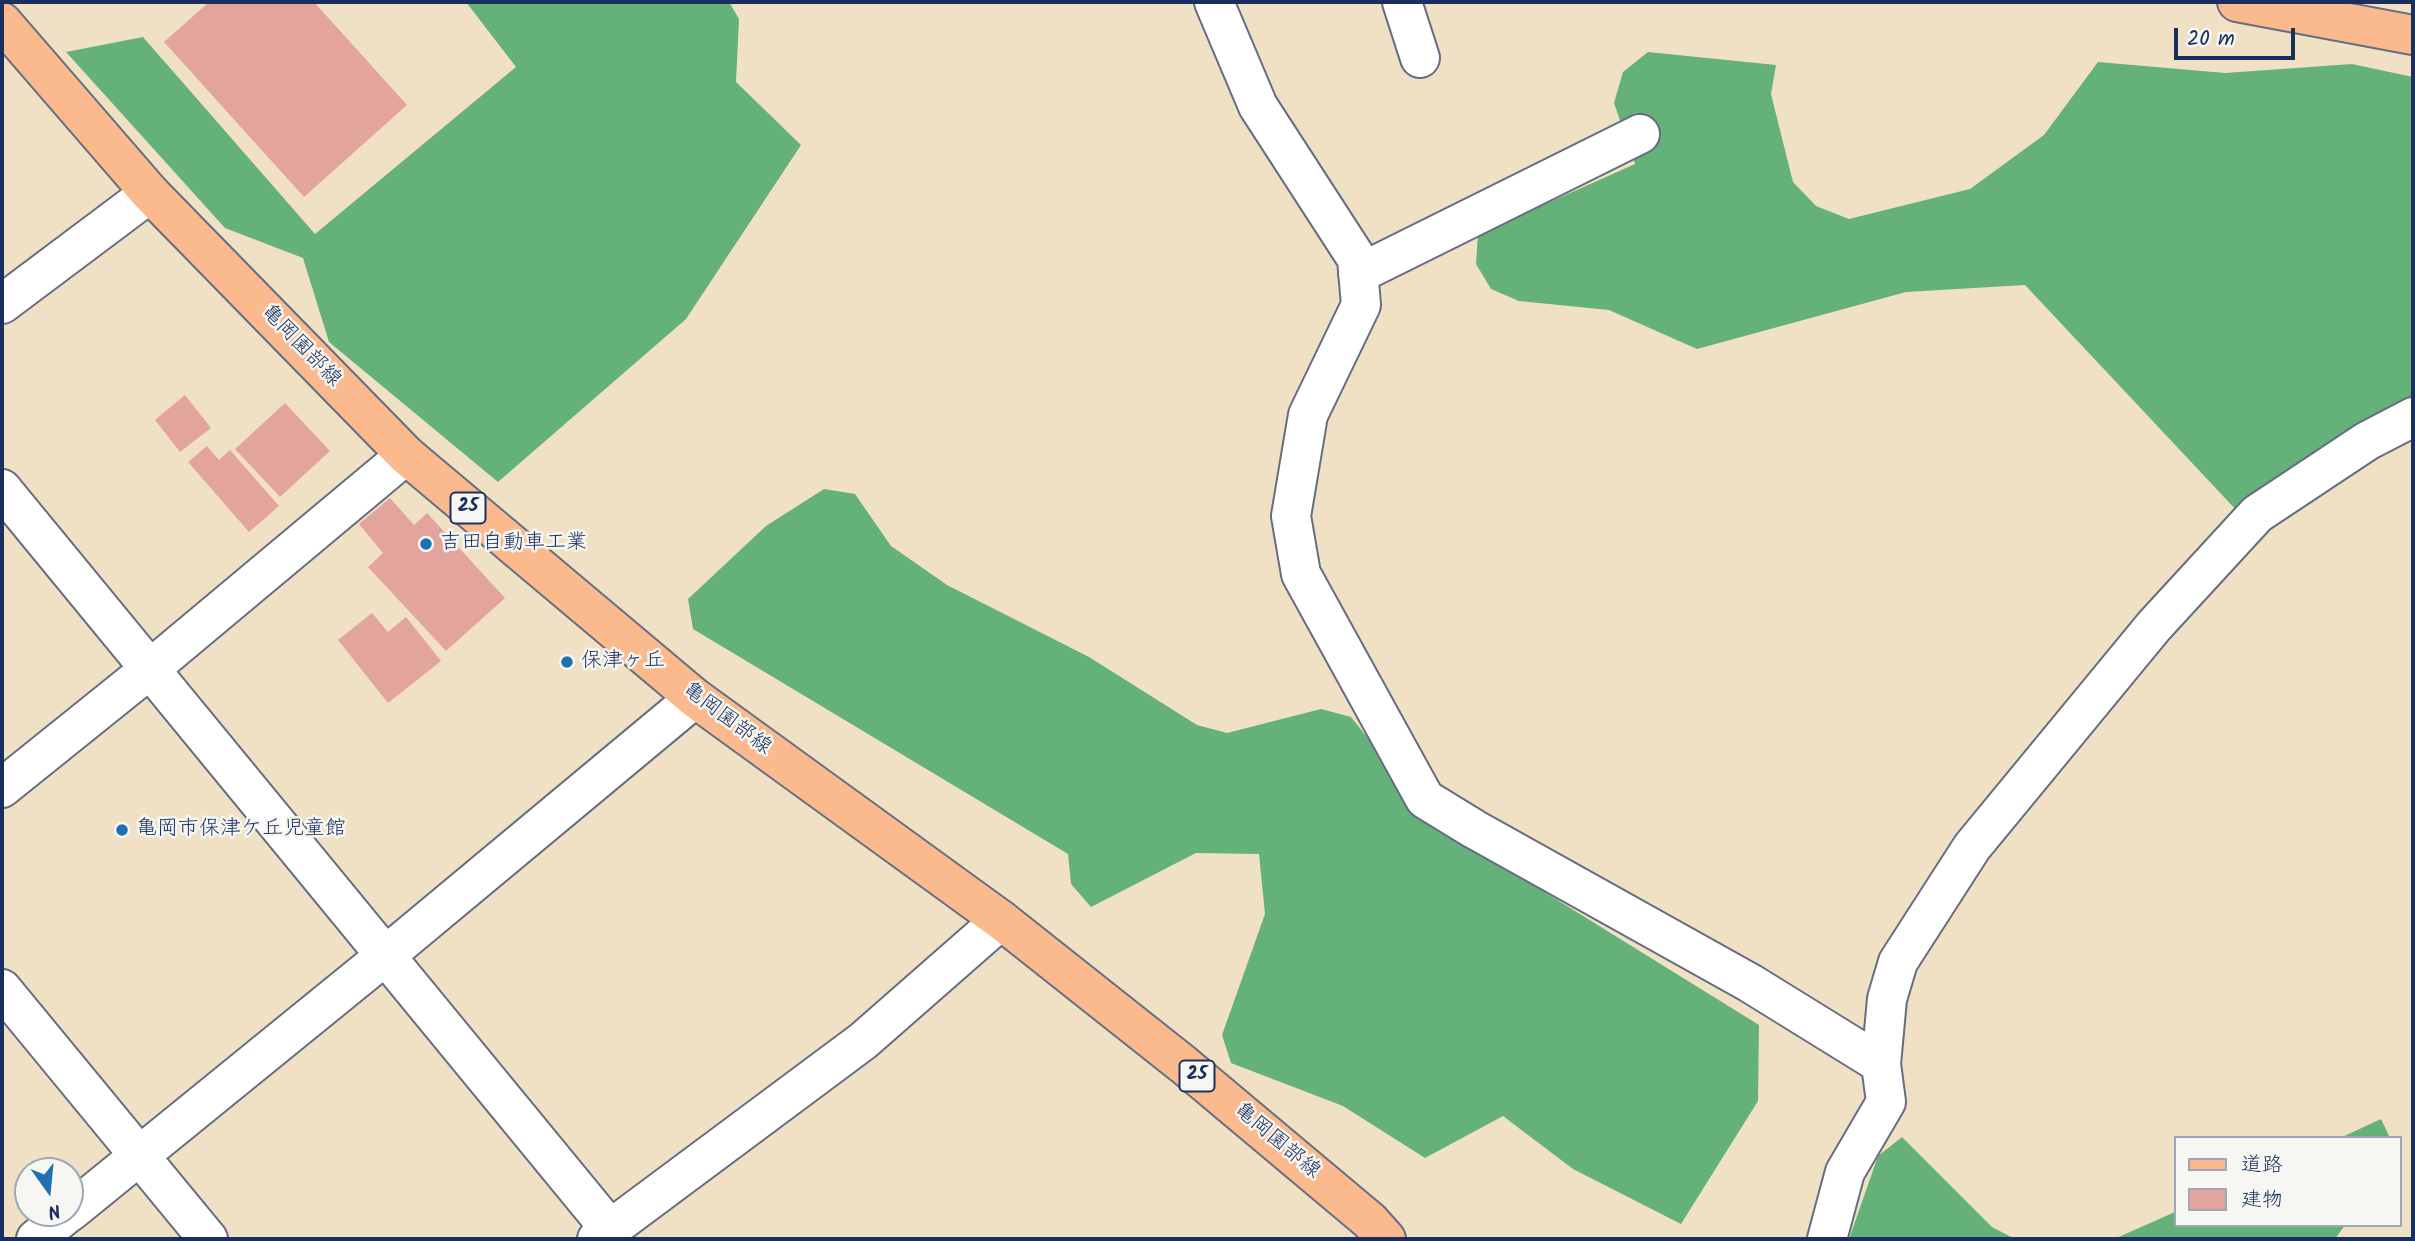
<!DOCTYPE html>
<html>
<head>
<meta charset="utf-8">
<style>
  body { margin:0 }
  #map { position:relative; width:2415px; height:1241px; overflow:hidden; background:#f0e1c4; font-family:Kalam,"Klee One",sans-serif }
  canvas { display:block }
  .frame { position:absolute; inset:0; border:4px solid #1b2f5e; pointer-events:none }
  .legend { position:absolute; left:2174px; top:1136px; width:228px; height:91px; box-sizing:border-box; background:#f6f6f2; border:2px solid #9ea6b7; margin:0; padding:9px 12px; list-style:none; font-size:21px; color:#1b2f5e }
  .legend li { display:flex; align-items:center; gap:14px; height:35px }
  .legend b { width:35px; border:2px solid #9ea6b7 }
  .north { position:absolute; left:14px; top:1157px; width:70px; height:70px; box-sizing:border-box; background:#f6f6f2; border:2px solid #9ea6b7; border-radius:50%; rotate:165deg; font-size:19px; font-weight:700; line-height:28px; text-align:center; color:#1b2f5e }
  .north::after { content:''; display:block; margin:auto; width:24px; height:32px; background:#1f6fb2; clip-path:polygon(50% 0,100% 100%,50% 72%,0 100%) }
  .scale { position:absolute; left:2174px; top:28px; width:121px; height:32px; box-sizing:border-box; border:4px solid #1b2f5e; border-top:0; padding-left:9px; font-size:21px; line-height:24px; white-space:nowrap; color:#1b2f5e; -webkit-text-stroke:5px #f6f6f2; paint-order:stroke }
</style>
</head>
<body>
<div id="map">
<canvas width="2415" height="1241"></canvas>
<div class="frame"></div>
<ul class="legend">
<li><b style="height:9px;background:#fbba8d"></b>道路</li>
<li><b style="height:19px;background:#e4a49e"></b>建物</li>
</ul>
<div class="north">N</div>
<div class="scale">20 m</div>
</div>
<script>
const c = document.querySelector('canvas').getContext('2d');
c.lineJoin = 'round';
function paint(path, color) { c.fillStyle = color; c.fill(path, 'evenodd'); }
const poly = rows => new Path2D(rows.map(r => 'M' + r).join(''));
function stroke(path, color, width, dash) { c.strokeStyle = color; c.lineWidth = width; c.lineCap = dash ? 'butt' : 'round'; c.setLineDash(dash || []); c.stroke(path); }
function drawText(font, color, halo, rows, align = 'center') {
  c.font = font + ' Kalam,"Klee One",sans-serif'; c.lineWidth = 5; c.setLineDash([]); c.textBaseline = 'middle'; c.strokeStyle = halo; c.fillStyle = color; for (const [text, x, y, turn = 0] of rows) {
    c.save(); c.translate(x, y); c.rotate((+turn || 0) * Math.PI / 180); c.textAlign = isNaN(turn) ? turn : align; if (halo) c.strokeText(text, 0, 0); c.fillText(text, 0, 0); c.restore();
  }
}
paint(poly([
  [466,2,729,2,739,19,736,82,801,145,686,319,498,482,329,342,303,258,225,228,66,52,143,37,315,234,516,67],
  [1648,52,1776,65,1771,94,1793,182,1816,206,1849,219,1970,189,2044,135,2098,62,2225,73,2352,64,2413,77,2413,409,2239,513,2025,285,1906,292,1697,349,1609,310,1519,301,1491,289,1476,264,1478,234,1635,164,1614,103,1623,72],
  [824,489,855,494,891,546,947,585,1089,657,1197,725,1227,733,1321,709,1351,717,1438,826,1759,1025,1758,1101,1681,1224,1573,1169,1503,1116,1425,1158,1343,1106,1231,1063,1222,1035,1265,914,1259,854,1196,853,1091,907,1071,884,1068,854,693,629,688,599,766,526],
  [2381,1119,2390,1138,2340,1138],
  [1902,1137,1992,1227,2015,1239,1849,1239,1878,1156],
  [2175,1212,2175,1225,2345,1225,2335,1239,2114,1239]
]), '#65b17a');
paint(poly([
  [209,2,314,2,407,105,304,197,164,42],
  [185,395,211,428,180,452,155,420],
  [285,403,330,451,280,497,235,449],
  [207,446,219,460,230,450,279,506,249,532,188,462],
  [390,498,414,525,427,513,505,598,446,651,368,567,383,553,359,524],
  [372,613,388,632,406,617,441,661,388,703,338,640]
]), '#e4a49e');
const street = poly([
  [1214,2,1258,106,1357,259,1361,305,1308,415,1291,516,1301,574,1425,799,1474,829,1750,983,1881,1064],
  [1402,2,1420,58],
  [1358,274,1640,134],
  [2,304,150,193],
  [2,489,610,1229],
  [2,788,150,669,406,455],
  [2,989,208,1239],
  [70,1212,385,956,695,698],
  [36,1239,68,1213],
  [597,1239,863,1041,1001,920],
  [1827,1239,1845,1172,1886,1102,1881,1064,1887,999,1898,962,1972,847,2154,626,2257,514,2367,441,2413,417]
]);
const primary = poly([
  [2237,2,2413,35],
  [2,22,150,193,406,455,695,698,1001,920,1184,1065,1370,1221,1386,1239]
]);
stroke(street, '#666d82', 42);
stroke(primary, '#666d82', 42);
stroke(street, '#fff', 38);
stroke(primary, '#fbba8d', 38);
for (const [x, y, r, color] of [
  [426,544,7,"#1f6fb2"],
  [567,662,7,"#1f6fb2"],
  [122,830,7,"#1f6fb2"]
]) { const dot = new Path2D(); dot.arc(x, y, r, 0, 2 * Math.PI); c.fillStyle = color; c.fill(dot); stroke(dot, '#f6f6f2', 2.5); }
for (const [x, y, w] of [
  [468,508,35],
  [1197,1076,35]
]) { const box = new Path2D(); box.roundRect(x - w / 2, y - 15.5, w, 31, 5); c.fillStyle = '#f6f6f2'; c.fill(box); stroke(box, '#1b2f5e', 2); }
drawText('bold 19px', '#1b2f5e', null, [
  ["25",468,508],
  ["25",1197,1076]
]);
drawText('21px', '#1b2f5e', '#f6f6f2', [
  ["亀岡園部線",300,347,46],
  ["亀岡園部線",726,720,37],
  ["亀岡園部線",1276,1142,40]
]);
drawText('21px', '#1b2f5e', '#f6f6f2', [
  ["吉田自動車工業",440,544],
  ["保津ヶ丘",581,662],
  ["亀岡市保津ケ丘児童館",136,830]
], 'left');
</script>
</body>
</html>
